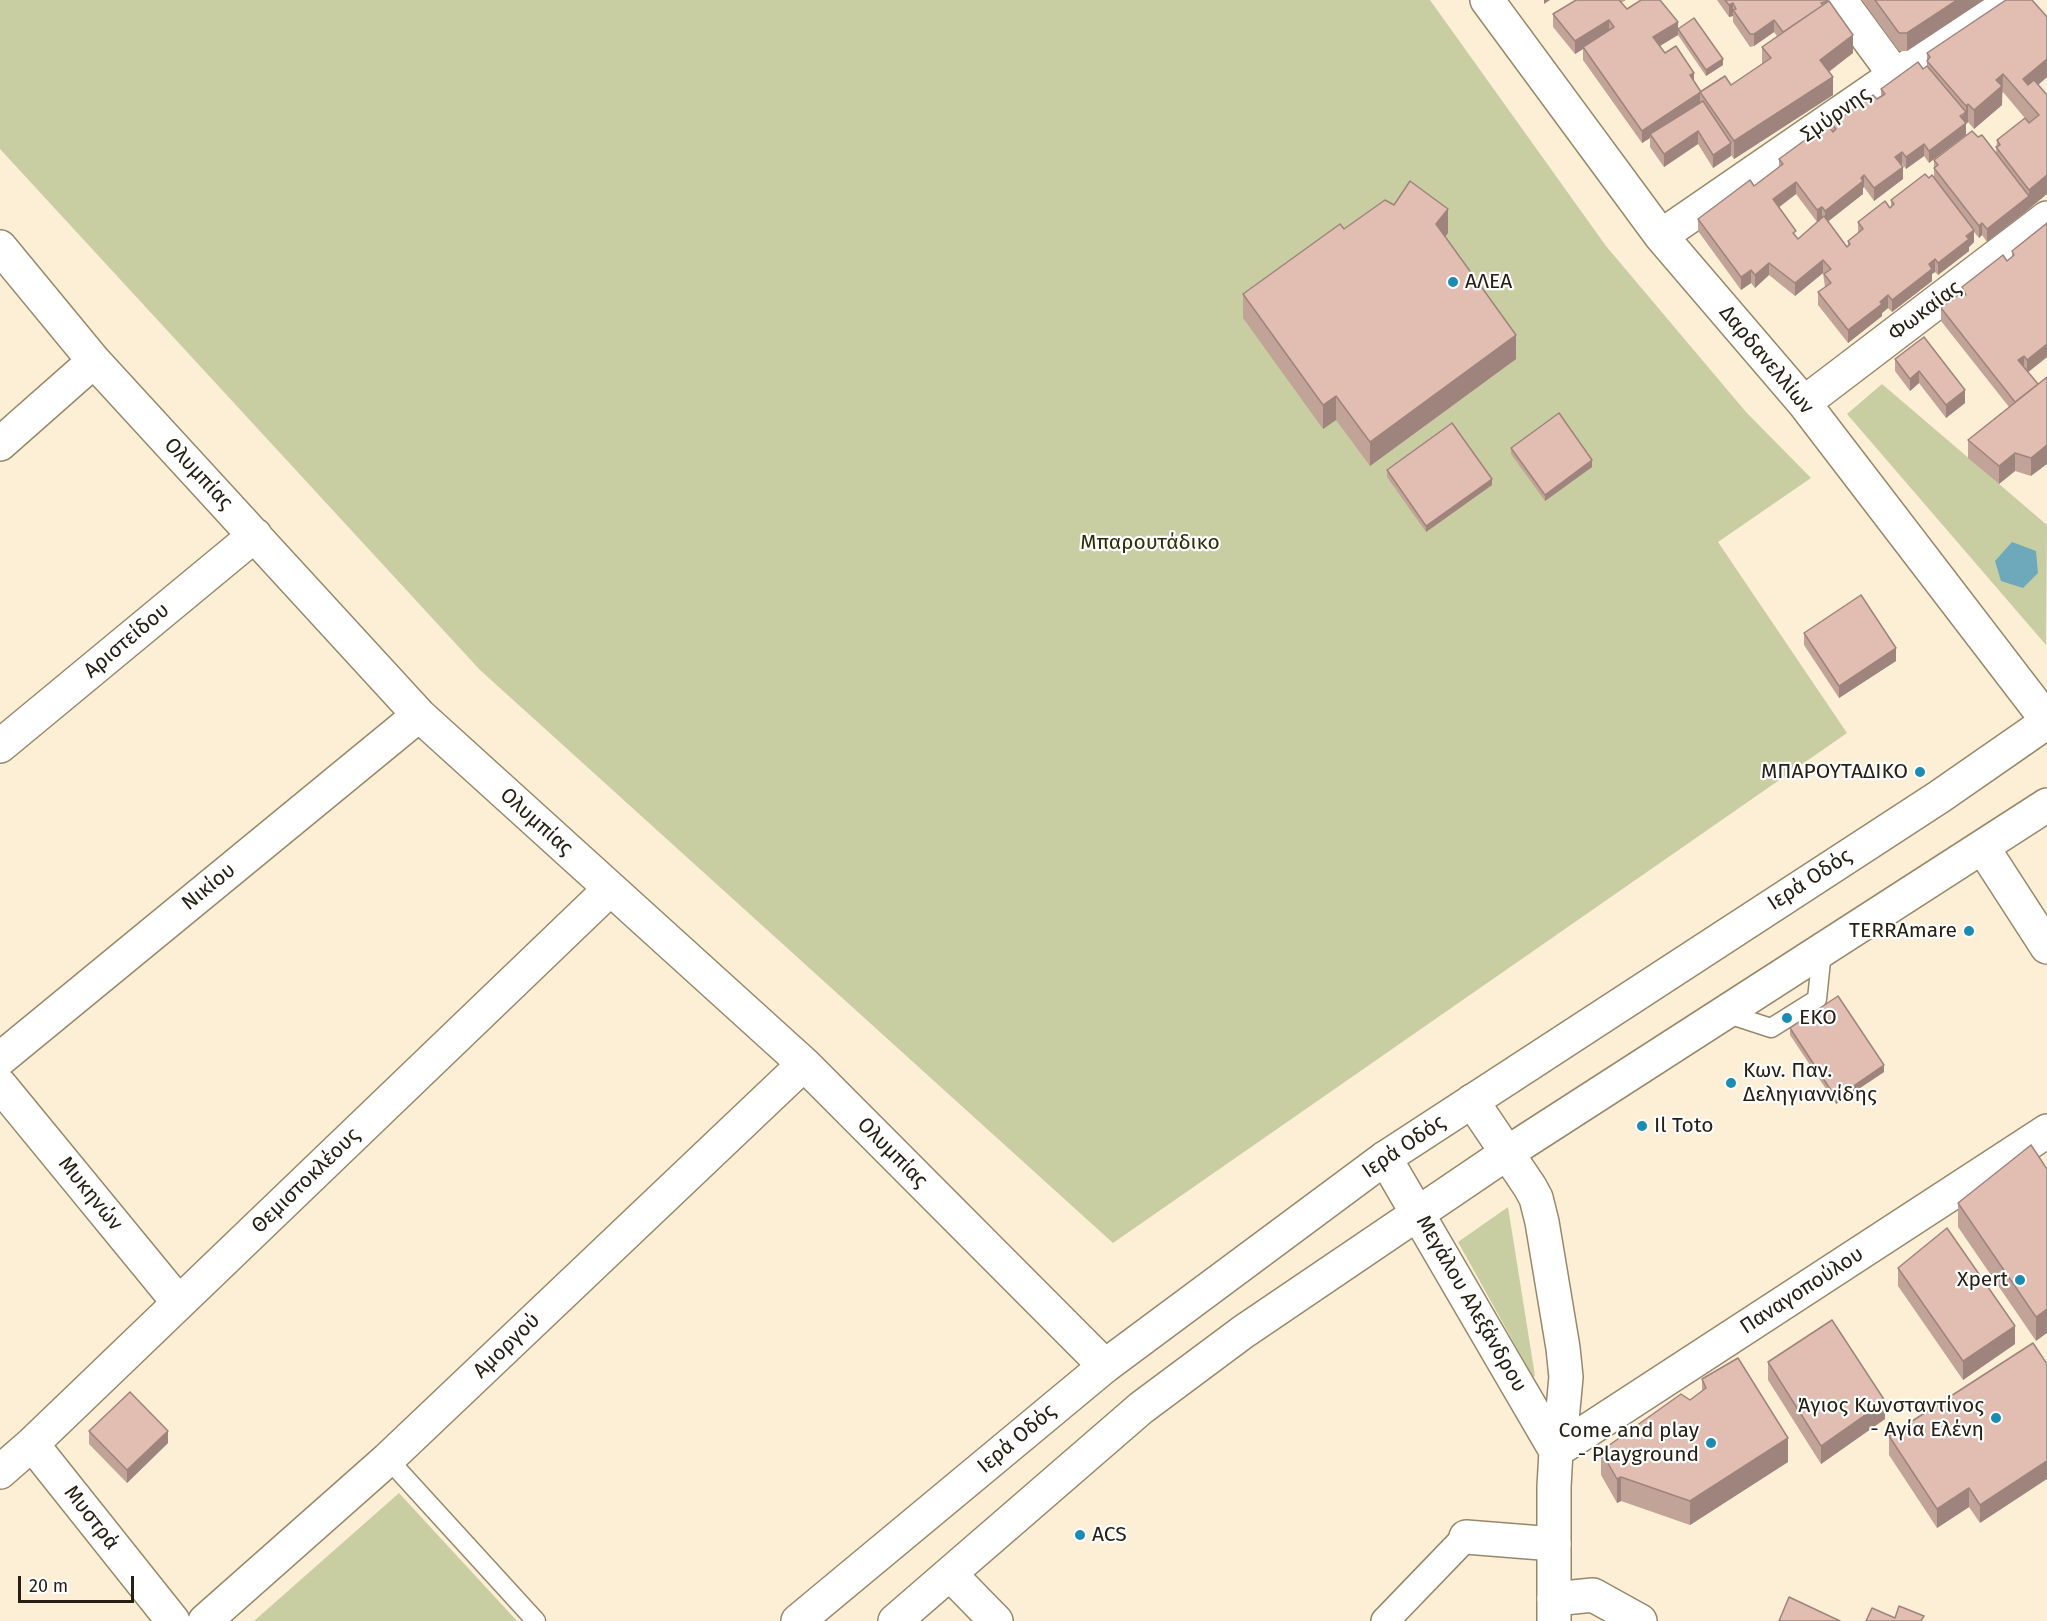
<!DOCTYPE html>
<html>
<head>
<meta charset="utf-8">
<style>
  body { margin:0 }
  #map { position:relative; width:2047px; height:1621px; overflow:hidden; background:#fdefd6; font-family:"Fira Sans",sans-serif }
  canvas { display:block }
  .scale { position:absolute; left:18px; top:1576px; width:116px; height:27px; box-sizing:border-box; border:3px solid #262014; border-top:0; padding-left:8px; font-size:18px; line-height:21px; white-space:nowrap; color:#262014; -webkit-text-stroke:4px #fff; paint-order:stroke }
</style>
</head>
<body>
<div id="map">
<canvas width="2047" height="1621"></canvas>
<div class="scale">20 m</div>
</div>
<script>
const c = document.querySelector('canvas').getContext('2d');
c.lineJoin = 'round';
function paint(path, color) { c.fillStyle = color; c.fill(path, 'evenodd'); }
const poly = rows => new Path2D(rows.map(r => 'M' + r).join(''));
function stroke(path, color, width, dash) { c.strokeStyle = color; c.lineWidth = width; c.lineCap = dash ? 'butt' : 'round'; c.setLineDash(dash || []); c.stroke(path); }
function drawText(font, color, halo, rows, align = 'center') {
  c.font = font + ' "Fira Sans",sans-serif'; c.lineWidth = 4.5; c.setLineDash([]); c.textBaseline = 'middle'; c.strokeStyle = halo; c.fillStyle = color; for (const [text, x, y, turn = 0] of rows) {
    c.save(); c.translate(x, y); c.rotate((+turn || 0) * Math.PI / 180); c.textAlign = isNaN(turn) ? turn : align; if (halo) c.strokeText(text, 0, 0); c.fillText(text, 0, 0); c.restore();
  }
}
paint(poly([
  [0,0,1430,0,1606,246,1746,412,1811,478,1718,542,1847,733,1113,1243,480,670,0,149],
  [1882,384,2047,525,2046,645,1847,414],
  [1508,1207,1535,1376,1533,1377,1458,1242],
  [399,1493,517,1621,254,1621]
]), '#c8cea2');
paint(poly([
  [2012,542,2036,551,2038,573,2023,588,2001,581,1995,561]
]), '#6da9ba');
const service = poly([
  [1725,1013,1771,1028,1787,1018,1817,999,1822,951],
  [388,1459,536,1621]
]);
const pedestrian = poly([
  [1385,1621,1466,1537]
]);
const minor = poly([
  [1487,0,1661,236,1804,403,2047,720],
  [1840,0,1895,75],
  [1661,236,1895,75,2015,0],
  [0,247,94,361,419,715,804,1064,1105,1366],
  [1804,403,2047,218],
  [0,444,94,361],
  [0,746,255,535],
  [1983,848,2047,947],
  [0,1059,419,715],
  [0,1085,179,1303],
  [32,1444,173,1621],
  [1556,1451,2047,1131],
  [0,1472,32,1444,610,889],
  [1466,1537,1554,1544],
  [950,1574,996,1621],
  [1554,1599,1593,1595,1640,1621],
  [205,1621,388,1459,804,1064]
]);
const tertiary = poly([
  [1472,1101,1530,1187,1536,1198,1542,1222,1563,1348,1566,1377,1562,1420,1556,1451,1554,1487,1554,1621],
  [1385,1158,1556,1451]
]);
const secondary = poly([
  [798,1621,1105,1366,1385,1158,1939,797,2047,722],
  [895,1621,1141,1408,1243,1332,1507,1153,2047,805]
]);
stroke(service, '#97886a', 21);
stroke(pedestrian, '#97886a', 30);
stroke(minor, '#97886a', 36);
stroke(tertiary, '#97886a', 36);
stroke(secondary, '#97886a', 36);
stroke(service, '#fff', 18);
stroke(pedestrian, '#fff', 27);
stroke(minor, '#fff', 33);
stroke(tertiary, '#fff', 33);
stroke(secondary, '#fff', 33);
paint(poly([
  [1576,0,1626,0,1621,3,1627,9,1678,29,1723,65,1706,76,1678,35,1660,46,1665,53,1694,82,1701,91,1731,85,1762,64,1762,47,1777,36,1774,32,1754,46,1750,47,1733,22,1733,16,1729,17,1717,0,1827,0,1853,53,1829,72,1833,95,1734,159,1731,155,1713,168,1698,144,1664,167,1650,147,1650,138,1642,143,1583,60,1583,49,1575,54,1553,27,1553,14],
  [1862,0,1984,0,1907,51,1899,51],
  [2047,17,2047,77,2038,85,2047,95,2029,209,1987,242,1982,235,1979,238,1974,232,1974,242,1969,247,1969,251,1938,275,1935,272,1932,274,1932,281,1892,312,1888,308,1882,313,1882,316,1848,343,1818,305,1818,292,1825,287,1823,273,1795,296,1769,275,1755,288,1751,283,1741,290,1698,231,1698,219,1754,186,1779,167,1779,159,1832,131,1832,124,1881,96,1881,89,1927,67,1927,53],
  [2003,92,2029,123,1997,140,1996,154,1978,137,1934,160,1934,177,1929,178,1891,200,1891,207,1890,208,1858,222,1858,234,1848,241,1848,245,1847,247,1828,221,1863,194,1863,188,1864,187,1874,201,1903,179,1902,164,1906,169,1924,156,1929,163,1968,122,1974,129,2002,105,2002,93],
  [1796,194,1817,222,1798,239,1779,207],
  [1394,205,1448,233,1445,237,1516,359,1370,466,1336,420,1323,429,1243,318,1243,294,1344,229],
  [2047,223,2047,357,2028,372,2038,384,2031,476,2015,471,1999,484,1968,458,1968,440,2009,407,1941,321,1941,308,1962,291,1962,287,2007,261,2012,257,2012,251],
  [1924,337,1965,403,1946,418,1919,383,1910,391,1895,371,1895,359],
  [1511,448,1592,467,1545,501,1511,454],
  [1387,470,1492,485,1426,532,1387,477],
  [1804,633,1896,661,1839,698,1804,645],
  [1790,1028,1884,1072,1836,1104,1790,1035],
  [2047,1169,2036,1341,1958,1227,1958,1203],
  [1898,1268,2015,1344,1963,1380,1898,1286],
  [2033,1343,1980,1523,1969,1507,1937,1528,1889,1455,1889,1436],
  [1768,1362,1885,1419,1821,1464,1768,1380],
  [1702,1379,1788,1462,1690,1525,1621,1501,1617,1503,1601,1475,1601,1451,1690,1400,1702,1391],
  [89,1431,168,1443,127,1483,89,1444]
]), '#c2a398');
paint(poly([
  [1544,0,1550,0,1544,4],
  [1957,0,1984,0,1907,51,1907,33],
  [1733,3,1733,16,1729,17,1729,5],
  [1609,20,1609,33,1575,54,1575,41],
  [1774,20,1774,32,1754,46,1754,34],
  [1678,22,1678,35,1653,50,1653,37],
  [1853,35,1853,53,1820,78,1820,60],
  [1723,59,1723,65,1706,76,1706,70],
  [2047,59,2047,77,2023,98,2023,79],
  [1694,73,1694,85,1690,75],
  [2003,74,2002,105,1974,129,1974,110,1996,80],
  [1833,77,1833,95,1734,159,1734,141],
  [1700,93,1700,105,1650,134,1650,138,1642,143,1642,131],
  [1968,104,1968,122,1966,124,1966,135,1929,163,1929,151,1966,112,1966,106],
  [1698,131,1698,144,1664,167,1664,154],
  [1731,143,1731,156,1713,168,1713,155],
  [1924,144,1924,156,1906,169,1906,157],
  [1902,152,1902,164,1895,170,1895,157],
  [1903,167,1903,179,1874,201,1874,188],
  [1864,175,1864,187,1863,188,1863,194,1825,224,1825,211],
  [2047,175,2047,194,2029,209,2029,190],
  [1796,182,1796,194,1773,212,1773,199],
  [2029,196,2029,209,1987,242,1987,229],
  [1822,207,1822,219,1817,223,1817,210],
  [1448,209,1448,233,1436,248,1436,224],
  [1982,223,1982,235,1979,238,1979,226],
  [1974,230,1974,242,1969,247,1969,251,1938,275,1938,263],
  [1935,259,1935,272,1932,274,1932,281,1892,312,1892,300,1929,264],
  [1823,260,1823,273,1795,296,1795,283],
  [1769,263,1769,275,1755,288,1755,275],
  [1751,270,1751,283,1741,290,1741,277],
  [1888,295,1888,308,1882,313,1882,316,1848,343,1848,330],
  [1516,335,1516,359,1370,466,1370,442],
  [2047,344,2047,357,2027,373,2027,360],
  [2024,356,2024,368,2018,360],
  [1919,371,1919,383,1910,391,1910,379],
  [1965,390,1965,403,1946,418,1946,405],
  [1336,396,1336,420,1323,429,1323,405],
  [2047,445,2047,464,2031,476,2031,458],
  [2015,453,2015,471,1999,484,1999,466],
  [1592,460,1592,467,1545,501,1545,495],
  [1492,479,1492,485,1426,532,1426,526],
  [1896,648,1896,661,1839,698,1839,686],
  [1884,1065,1884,1072,1836,1104,1836,1098],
  [2047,1309,2047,1333,2036,1341,2036,1317],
  [2015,1326,2015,1344,1963,1380,1963,1361],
  [1885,1401,1885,1419,1821,1464,1821,1446],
  [168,1431,168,1443,127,1483,127,1470],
  [1788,1438,1788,1462,1690,1525,1690,1501],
  [2047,1461,2047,1479,1980,1523,1980,1505],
  [1621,1477,1621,1501,1617,1503,1617,1479],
  [1969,1488,1969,1507,1937,1528,1937,1509]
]), '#9e847c');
const building = poly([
  [1576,0,1619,0,1627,9,1641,0,1660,0,1678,22,1653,37,1665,53,1676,46,1694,73,1690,75,1701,92,1642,131,1583,47,1614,27,1609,20,1575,41,1553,14,1576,0],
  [1725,0,1827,0,1828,1,1821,3,1823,5,1783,32,1774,20,1754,34,1750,34,1733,10,1736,9,1733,3,1729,5,1725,0],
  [1875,0,1957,0,1907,33,1899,33,1875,0],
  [2006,0,2032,0,2047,17,2047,59,2023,79,2028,85,2034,80,2047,95,2047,175,2029,190,1996,147,2000,145,1997,140,2025,118,2029,123,2039,115,2003,74,1996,80,2002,86,1974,110,1968,104,1966,106,1927,61,1930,57,1927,53,2006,0],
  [1829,1,1853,35,1820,60,1833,77,1734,141,1700,92,1725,76,1731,85,1771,58,1762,47,1829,1],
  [1694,18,1723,59,1706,70,1678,29,1694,18],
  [1918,62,1923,69,1927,66,1966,112,1960,116,1966,123,1929,151,1924,144,1906,157,1902,152,1895,157,1903,167,1874,188,1864,175,1861,178,1863,181,1825,211,1822,207,1817,210,1796,182,1773,199,1796,231,1793,233,1798,239,1824,216,1847,247,1850,244,1848,241,1863,229,1858,222,1885,201,1890,208,1894,204,1891,200,1925,174,1929,178,1932,175,1974,230,1966,236,1969,239,1938,263,1935,259,1929,264,1932,269,1892,300,1888,295,1880,302,1882,304,1848,330,1818,292,1831,283,1824,274,1831,269,1823,260,1795,283,1769,263,1755,275,1751,270,1741,277,1698,219,1750,180,1754,186,1783,164,1779,159,1827,124,1833,132,1836,129,1832,124,1873,95,1877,99,1885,94,1881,89,1918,62],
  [1703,101,1731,143,1713,155,1698,131,1664,154,1650,134,1703,101],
  [1972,131,1978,137,1982,135,2029,196,1987,229,1982,223,1979,226,1934,168,1938,165,1934,160,1972,131],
  [1410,181,1448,209,1436,224,1516,335,1370,442,1336,396,1323,405,1243,294,1340,224,1344,229,1385,200,1394,205,1410,181],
  [2047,223,2047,344,2027,360,2024,356,2018,360,2038,384,2015,402,1941,308,1963,291,1966,295,1962,287,2003,255,2007,261,2014,255,2012,251,2047,223],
  [1924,337,1965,390,1946,405,1919,371,1910,379,1895,359,1924,337],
  [2047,377,2047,445,2031,458,2015,453,1999,466,1968,440,2047,377],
  [1559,413,1592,460,1545,495,1511,448,1559,413],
  [1452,423,1492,479,1426,526,1387,470,1452,423],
  [1861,595,1896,648,1839,686,1804,633,1861,595],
  [1838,996,1884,1065,1836,1098,1790,1028,1838,996],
  [2031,1145,2047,1169,2047,1309,2036,1317,1958,1203,2031,1145],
  [1947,1228,2015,1326,1963,1361,1898,1268,1947,1228],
  [1832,1320,1885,1401,1821,1446,1768,1362,1832,1320],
  [2033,1343,2047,1364,2047,1461,1980,1505,1969,1488,1937,1509,1889,1436,2033,1343],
  [1738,1358,1788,1438,1690,1501,1621,1477,1617,1479,1601,1451,1681,1394,1690,1400,1706,1388,1702,1379,1738,1358],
  [130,1392,168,1431,127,1470,89,1431,130,1392],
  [1789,1597,1840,1621,1779,1621,1789,1597],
  [1899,1606,1924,1616,1921,1621,1866,1621,1872,1608,1895,1618,1899,1606]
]);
paint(building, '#e2bdb1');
stroke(building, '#9e847c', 1.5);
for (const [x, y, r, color] of [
  [1453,282,6,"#1b8cb1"],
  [1920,772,6,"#1b8cb1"],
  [1969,931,6,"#1b8cb1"],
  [1787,1018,6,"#1b8cb1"],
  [1731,1083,6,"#1b8cb1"],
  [1642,1126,6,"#1b8cb1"],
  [2020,1280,6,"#1b8cb1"],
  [1996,1418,6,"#1b8cb1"],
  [1711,1443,6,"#1b8cb1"],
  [1080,1535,6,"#1b8cb1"]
]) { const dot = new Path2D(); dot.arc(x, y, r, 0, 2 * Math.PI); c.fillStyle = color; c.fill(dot); stroke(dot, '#fff', 2); }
drawText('21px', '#262014', '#fff', [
  ["Σμύρνης",1836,115,-35],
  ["Φωκαίας",1925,311,-37],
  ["Δαρδανελλίων",1766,360,50],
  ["Ολυμπίας",198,474,47],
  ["Αριστείδου",127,641,-40],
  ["Ολυμπίας",536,822,42],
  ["Ιερά Οδός",1810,880,-33],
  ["Νικίου",209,887,-39],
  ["Ιερά Οδός",1404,1147,-34],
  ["Ολυμπίας",892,1153,45],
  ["Θεμιστοκλέους",306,1181,-44],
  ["Μυκηνών",90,1194,51],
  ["Παναγοπούλου",1802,1291,-33],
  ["Μεγάλου Αλεξάνδρου",1471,1304,60],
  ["Αμοργού",507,1346,-44],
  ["Ιερά Οδός",1017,1439,-40],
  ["Μυστρά",91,1518,52]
]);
drawText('21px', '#262014', '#fff', [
  ["ΑΛΕΑ",1465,282],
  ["ΜΠΑΡΟΥΤΑΔΙΚΟ",1908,772,"right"],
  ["TERRAmare",1957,931,"right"],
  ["EKO",1799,1018],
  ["Κων. Παν.",1743,1071],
  ["Δεληγιαννίδης",1743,1095],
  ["Il Toto",1654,1126],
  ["Xpert",2008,1280,"right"],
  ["Άγιος Κωνσταντίνος",1984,1406,"right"],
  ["- Αγία Ελένη",1984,1430,"right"],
  ["Come and play",1699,1431,"right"],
  ["- Playground",1699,1455,"right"],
  ["ACS",1092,1535]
], 'left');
drawText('21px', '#2c3008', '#fff', [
  ["Μπαρουτάδικο",1150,543]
]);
</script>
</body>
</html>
